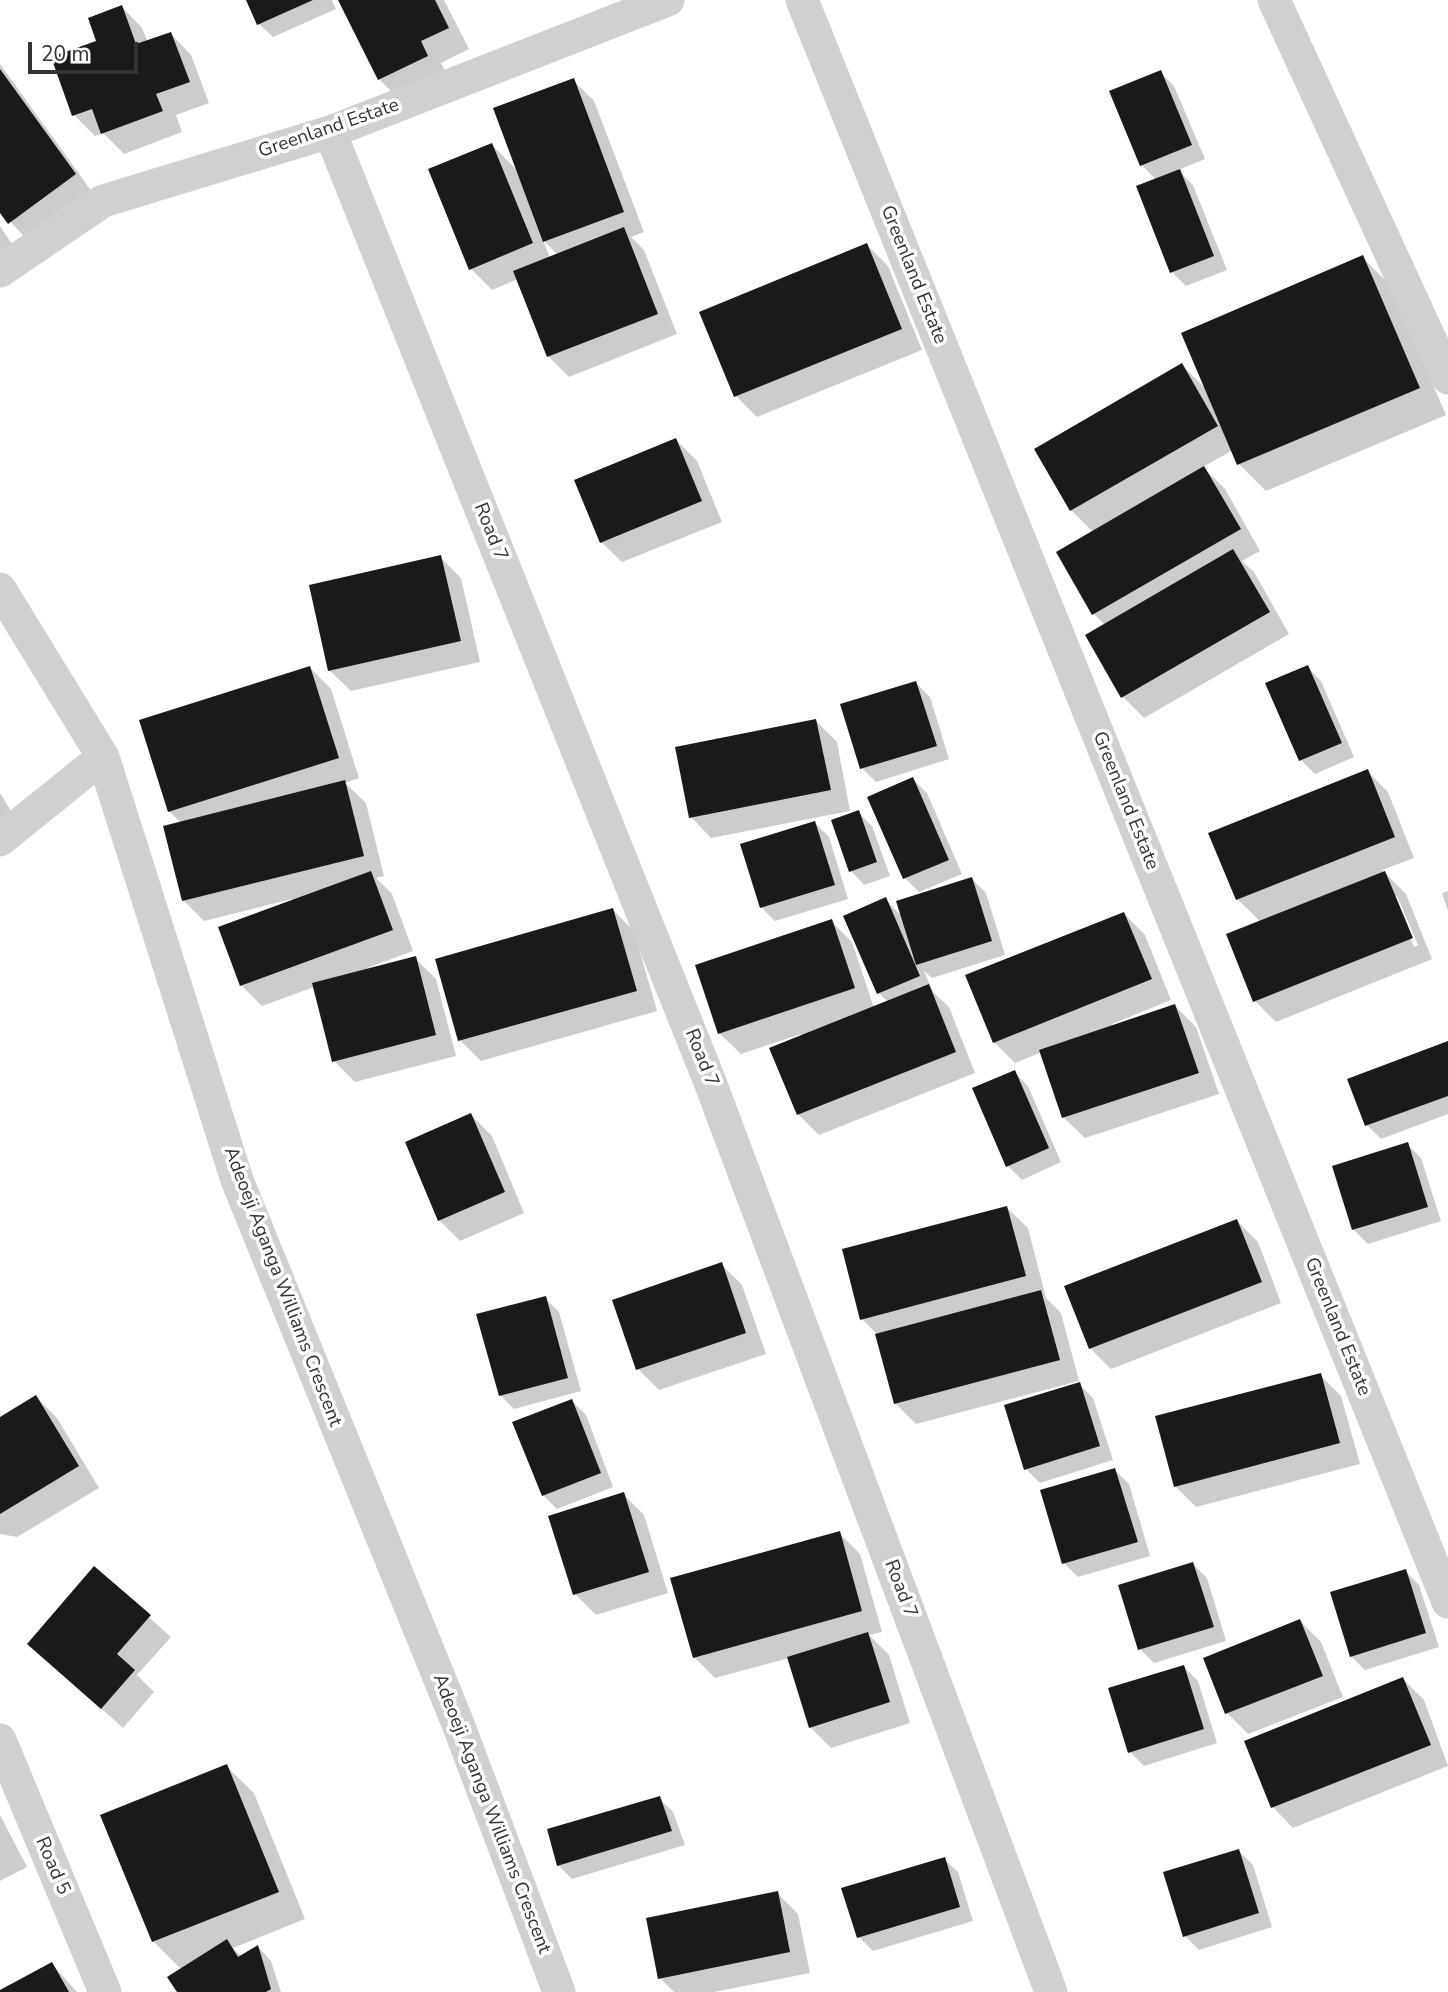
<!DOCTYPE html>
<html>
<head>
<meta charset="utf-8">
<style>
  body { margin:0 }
  #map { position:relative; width:1448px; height:1992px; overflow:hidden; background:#fff; font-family:"Nunito Sans",sans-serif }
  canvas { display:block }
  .scale { position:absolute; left:28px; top:42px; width:110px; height:32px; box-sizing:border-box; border:4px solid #333; border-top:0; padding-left:9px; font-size:21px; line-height:24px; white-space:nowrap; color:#333; -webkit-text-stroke:5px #fff; paint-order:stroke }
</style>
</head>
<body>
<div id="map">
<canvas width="1448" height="1992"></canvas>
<div class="scale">20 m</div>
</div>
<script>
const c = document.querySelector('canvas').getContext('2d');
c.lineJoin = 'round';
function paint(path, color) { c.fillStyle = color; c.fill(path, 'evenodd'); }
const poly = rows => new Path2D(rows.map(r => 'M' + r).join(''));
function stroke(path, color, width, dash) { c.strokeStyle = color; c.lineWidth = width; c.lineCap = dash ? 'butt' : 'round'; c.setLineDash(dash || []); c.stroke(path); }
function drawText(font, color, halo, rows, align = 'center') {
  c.font = font + ' "Nunito Sans",sans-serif'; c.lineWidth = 7; c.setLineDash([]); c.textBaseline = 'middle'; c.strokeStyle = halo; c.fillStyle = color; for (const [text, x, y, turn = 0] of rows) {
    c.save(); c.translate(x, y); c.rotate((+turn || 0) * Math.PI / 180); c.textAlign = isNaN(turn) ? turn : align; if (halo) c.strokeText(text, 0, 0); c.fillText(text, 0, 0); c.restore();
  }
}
paint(poly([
  [248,0,332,0,336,9,273,37,259,24],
  [340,0,444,0,469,49,441,63,448,77,400,100,379,79],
  [122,7,142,28,148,42,171,34,191,55,209,103,176,115,182,132,124,154,103,133,95,136,74,115,98,42],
  [0,64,95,196,30,243,0,210],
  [1160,72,1174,86,1205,159,1178,170,1193,185,1227,270,1186,286,1172,272,1156,180,1142,165,1112,92],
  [573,80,594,101,644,232,631,237,644,250,677,334,569,377,548,356,518,279,492,290,471,269,492,145,518,171],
  [543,240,558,255,550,258],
  [0,226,21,258,0,272],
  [867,245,888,266,922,350,757,417,736,396,701,313],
  [1362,257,1390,285,1446,415,1266,491,1239,464,1233,450,1203,467,1225,489,1260,551,1242,561,1254,572,1289,634,1144,718,1123,697,1087,636,1105,625,1094,614,1093,532,1071,510,1182,365,1207,390],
  [676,440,697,461,722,522,622,562,601,542],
  [440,557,461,578,480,662,351,691,330,671],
  [1307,667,1321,681,1354,757,1315,774,1301,760],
  [310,668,331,689,359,778,345,783,366,803,384,876,376,878,392,894,413,951,367,968,368,970,415,958,436,979,456,1056,355,1082,334,1061,314,987,262,1006,241,985,292,899,204,921,183,900,181,823,169,811],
  [916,683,930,697,949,759,876,782,862,768],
  [816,721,837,742,850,811,711,838,691,817],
  [1367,771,1388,792,1414,858,1382,870,1406,894,1432,959,1276,1022,1255,1001,1261,922,1237,899],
  [1393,896,1397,896,1418,945,1414,947],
  [913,779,927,793,962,874,919,892,905,878],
  [0,793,22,829,0,842],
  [858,812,872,826,890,876,864,885,851,871],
  [815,823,829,837,848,899,775,921,761,907],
  [972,879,986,893,1005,955,932,978,924,971,933,992,949,1007,975,1073,819,1135,798,1114,801,1034,741,1054,720,1034,697,966,831,921,852,942,874,1008,888,1002,879,993,885,900,903,917],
  [1448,891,1448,911,1442,893],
  [613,910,634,931,657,1011,481,1061,460,1040],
  [1124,914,1145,935,1171,1000,1112,1024,1113,1027,1175,1006,1196,1027,1219,1094,1085,1138,1064,1118,1042,1052,1015,1063,994,1042],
  [1448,1043,1448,1114,1381,1139,1367,1125],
  [1014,1072,1028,1086,1061,1162,1022,1180,1008,1166],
  [471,1115,492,1136,524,1213,460,1241,439,1220],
  [1407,1144,1421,1158,1441,1221,1368,1244,1354,1230,1334,1167],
  [1007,1208,1028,1228,1046,1298,1061,1313,1079,1381,916,1424,895,1403,877,1334,862,1319],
  [1237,1221,1258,1242,1281,1303,1111,1369,1090,1348],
  [721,1264,742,1285,766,1354,659,1390,638,1369],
  [545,1298,559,1312,581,1391,514,1409,500,1395],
  [1320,1375,1341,1396,1360,1464,1196,1507,1175,1486],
  [1079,1384,1093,1398,1113,1460,1040,1483,1026,1469],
  [36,1397,57,1418,99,1488,17,1537,0,1534,0,1419],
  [572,1401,586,1415,613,1487,557,1509,543,1495],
  [1115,1470,1129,1484,1150,1556,1078,1577,1064,1563],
  [623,1494,644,1515,668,1593,596,1615,575,1594],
  [839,1533,860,1554,882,1632,869,1635,889,1655,910,1723,831,1748,810,1727,789,1658,715,1678,694,1657],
  [1193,1564,1207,1578,1226,1641,1154,1663,1140,1649],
  [94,1568,171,1637,137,1675,154,1692,123,1728,29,1644],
  [1405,1571,1419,1585,1439,1647,1365,1670,1351,1656],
  [1300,1621,1321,1642,1343,1697,1248,1734,1227,1713,1206,1659],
  [1184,1667,1198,1681,1217,1743,1144,1766,1130,1752],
  [1403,1679,1424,1700,1448,1766,1293,1828,1273,1807],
  [226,1766,254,1793,305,1919,233,1948,242,1957,258,1947,271,1961,281,1992,179,1992,182,1970,153,1941],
  [659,1798,673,1812,685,1845,572,1879,558,1865],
  [0,1815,27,1867,0,1881],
  [1239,1851,1253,1865,1272,1927,1199,1950,1185,1936],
  [944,1859,958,1872,973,1921,873,1951,859,1937],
  [777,1893,798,1914,810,1973,714,1992,674,1992,660,1978],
  [52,1964,77,1992,1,1992]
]), '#0003');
paint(poly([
  [246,0,313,0,257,25],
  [338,0,435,0,449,28,421,41,428,56,378,80],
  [122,5,136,44,171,32,190,82,156,94,163,111,101,134,92,109,72,116,51,57,96,41,88,18],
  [0,69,76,174,8,224,0,213],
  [1161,70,1192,145,1140,166,1109,91],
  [574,78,624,212,543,242,493,108],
  [492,143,533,243,469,270,428,169],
  [1180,169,1214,256,1170,273,1136,186],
  [624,227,658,314,547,357,513,271],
  [867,243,902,329,734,397,699,312],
  [1363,255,1420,388,1237,465,1181,333],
  [1182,363,1218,426,1070,511,1034,449],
  [676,438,702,501,600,543,574,480],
  [1204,466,1241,529,1092,615,1056,552],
  [1233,549,1270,612,1121,698,1085,635],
  [441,555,461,641,328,671,309,585],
  [1308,665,1342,743,1299,761,1265,683],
  [310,666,339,758,168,812,139,720],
  [916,681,937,746,860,769,840,704],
  [816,719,831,790,689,818,675,747],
  [1368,769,1395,837,1236,900,1208,833],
  [913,777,949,860,903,879,867,797],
  [345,780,364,856,182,901,163,826],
  [859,810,877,862,849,872,831,820],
  [815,821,835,885,760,908,740,844],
  [371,871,393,930,240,986,218,927],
  [1385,871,1413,938,1253,1002,1226,934],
  [972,877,992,941,916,965,896,901],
  [886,897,920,976,877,994,843,916],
  [613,908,637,991,458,1041,435,959],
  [1124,912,1152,979,993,1043,965,975],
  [832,919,855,988,718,1034,695,965],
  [416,956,436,1035,332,1062,312,983],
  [929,984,956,1052,797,1115,769,1048],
  [1175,1004,1199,1073,1062,1118,1039,1050],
  [1448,1041,1448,1096,1365,1126,1347,1079],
  [1015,1070,1049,1148,1006,1167,972,1088],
  [471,1113,505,1192,438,1221,405,1142],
  [1408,1142,1428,1207,1352,1230,1332,1166],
  [1007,1206,1026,1276,860,1320,842,1249],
  [1237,1219,1262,1282,1089,1349,1064,1286],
  [722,1262,746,1333,636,1370,612,1300],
  [1041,1290,1060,1360,894,1404,875,1334],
  [546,1296,568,1378,499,1396,476,1314],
  [1321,1373,1340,1443,1174,1487,1155,1416],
  [1080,1382,1100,1446,1024,1470,1004,1405],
  [36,1395,79,1466,0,1514,0,1417],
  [572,1399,601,1473,542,1496,512,1422],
  [1115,1468,1138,1542,1062,1564,1040,1490],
  [624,1492,649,1572,573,1595,548,1516],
  [840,1531,862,1611,693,1658,670,1578],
  [1193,1562,1214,1627,1138,1650,1118,1585],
  [94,1566,151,1615,117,1654,135,1670,101,1709,27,1644],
  [1406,1569,1426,1633,1350,1657,1330,1592],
  [1300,1619,1323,1676,1225,1714,1203,1658],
  [868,1632,890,1702,809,1728,787,1657],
  [1184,1665,1204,1729,1128,1753,1108,1688],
  [1403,1677,1431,1745,1271,1808,1244,1741],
  [227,1764,279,1892,152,1942,100,1815],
  [660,1796,672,1831,557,1866,547,1829],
  [1239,1849,1259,1913,1183,1937,1163,1872],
  [945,1857,960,1907,857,1938,841,1888],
  [778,1891,790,1952,658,1979,646,1918],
  [227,1939,238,1957,258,1945,271,1989,266,1992,177,1992,167,1977],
  [52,1962,69,1992,0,1992,0,1990]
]), '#1a1a1a');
stroke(poly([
  [802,0,1448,1602],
  [1274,0,1448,378],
  [330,132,710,1082,1051,1992],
  [0,271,103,201,330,132,668,0],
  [0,589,103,757,237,1180,458,1724,559,1992],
  [0,840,103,757],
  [0,1740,105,1992]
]), '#d0d0d0', 33);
drawText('19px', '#333', '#fff', [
  ["Greenland Estate",329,129,-19],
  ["Greenland Estate",913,275,68],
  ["Road 7",490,532,68],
  ["Greenland Estate",1125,801,68],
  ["Road 7",701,1058,68],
  ["Adeoeji Aganga Williams Crescent",282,1287,69],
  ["Greenland Estate",1337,1327,68],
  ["Road 7",900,1589,69],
  ["Adeoeji Aganga Williams Crescent",491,1814,69],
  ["Road 5",52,1866,67]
]);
</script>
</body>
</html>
